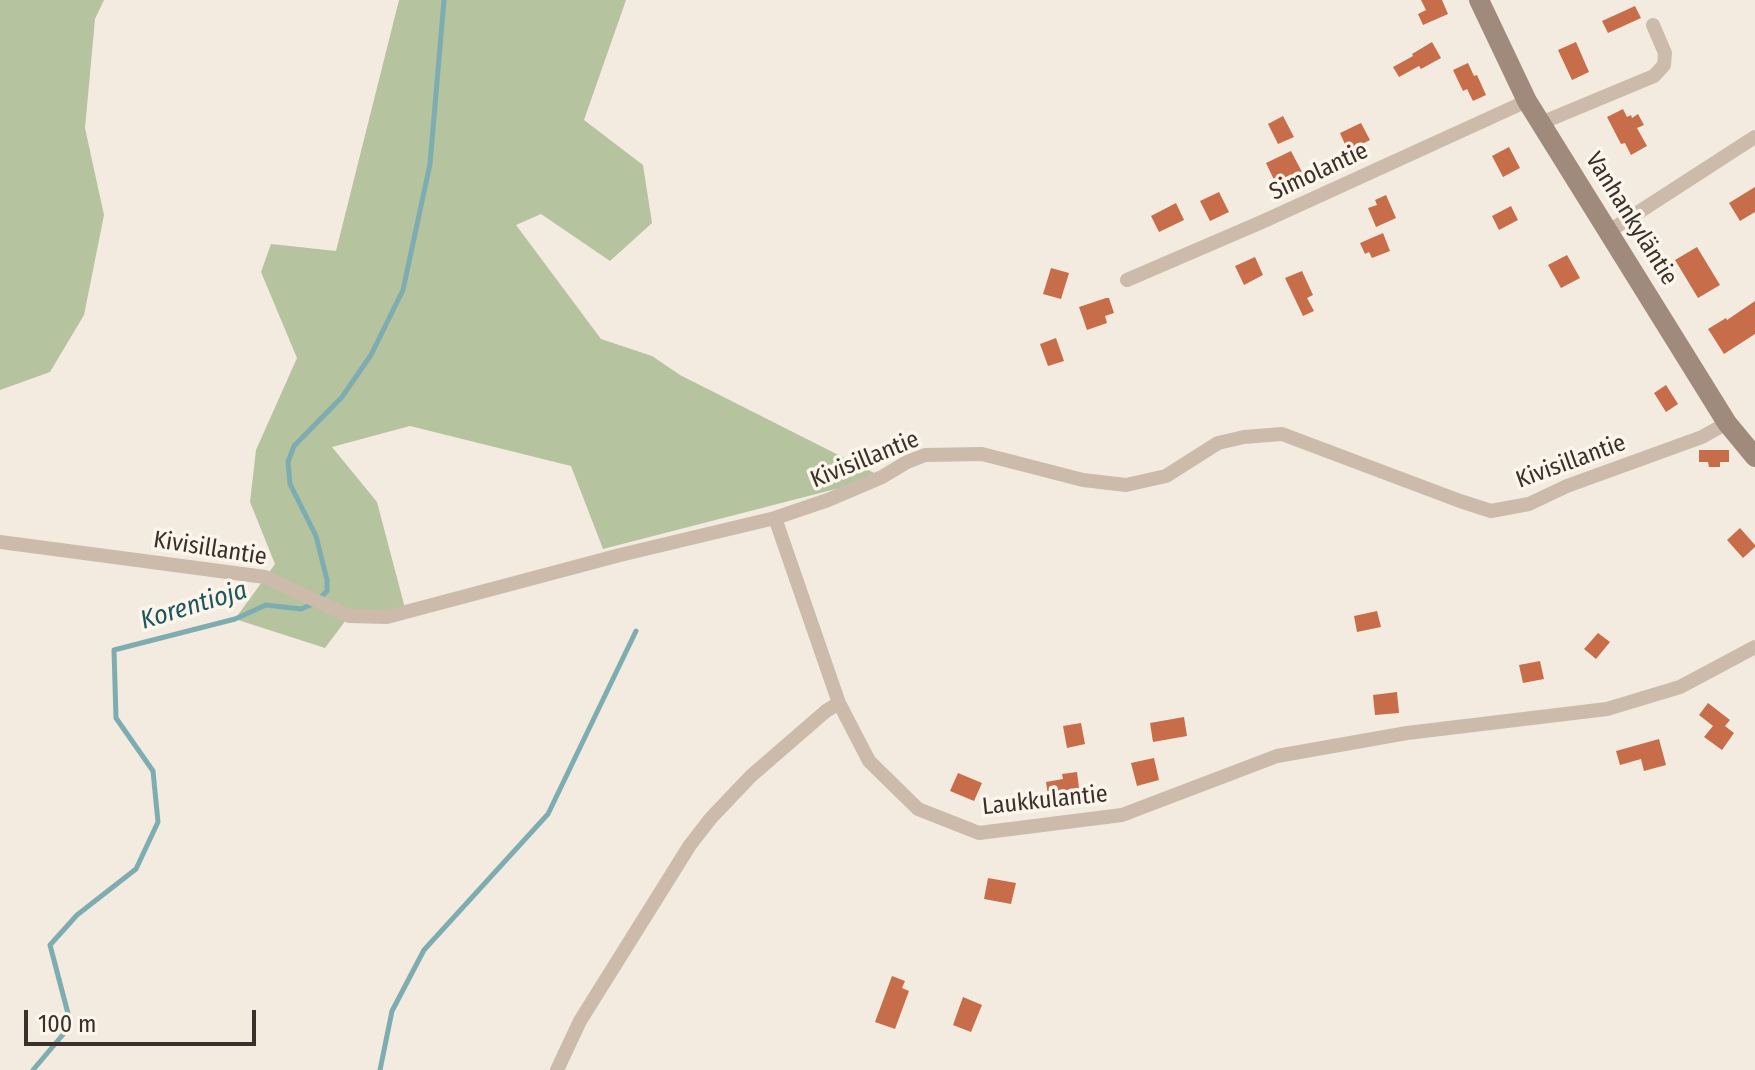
<!DOCTYPE html>
<html>
<head>
<meta charset="utf-8">
<style>
  body { margin:0 }
  #map { position:relative; width:1755px; height:1070px; overflow:hidden; background:#f3ebdf; font-family:"Fira Sans Condensed",sans-serif }
  canvas { display:block }
  .scale { position:absolute; left:24px; top:1010px; width:232px; height:36px; box-sizing:border-box; border:4px solid #3a302a; border-top:0; padding-left:10px; font-size:24px; line-height:28px; white-space:nowrap; color:#3a302a; -webkit-text-stroke:6px #fbf5ec; paint-order:stroke }
</style>
</head>
<body>
<div id="map">
<canvas width="1755" height="1070"></canvas>
<div class="scale">100 m</div>
</div>
<script>
const c = document.querySelector('canvas').getContext('2d');
c.lineJoin = 'round';
function paint(path, color) { c.fillStyle = color; c.fill(path, 'evenodd'); }
const poly = rows => new Path2D(rows.map(r => 'M' + r).join(''));
function stroke(path, color, width, dash) { c.strokeStyle = color; c.lineWidth = width; c.lineCap = dash ? 'butt' : 'round'; c.setLineDash(dash || []); c.stroke(path); }
function drawText(font, color, halo, rows, align = 'center') {
  c.font = font + ' "Fira Sans Condensed",sans-serif'; c.lineWidth = 7; c.setLineDash([]); c.textBaseline = 'middle'; c.strokeStyle = halo; c.fillStyle = color; for (const [text, x, y, turn = 0] of rows) {
    c.save(); c.translate(x, y); c.rotate((+turn || 0) * Math.PI / 180); c.textAlign = isNaN(turn) ? turn : align; if (halo) c.strokeText(text, 0, 0); c.fillText(text, 0, 0); c.restore();
  }
}
paint(poly([
  [0,0,104,0,95,19,85,128,104,215,84,315,50,372,0,390],
  [399,0,626,0,584,120,643,165,652,223,610,261,541,214,516,225,601,339,652,356,680,375,882,477,603,549,571,466,410,426,332,447,377,502,406,612,349,616,325,648,235,619,275,564,250,502,256,450,297,358,261,272,271,244,336,251]
]), '#b5c39f');
stroke(poly([
  [33,1070,71,1025,50,945,77,915,136,869,158,822,153,771,116,718,114,650,235,619,266,605,301,609,315,603,327,591,327,580,316,536,290,484,288,462,294,446,342,397,371,355,403,290,430,164,444,0],
  [380,1070,392,1011,424,950,548,814,636,631]
]), '#7eadb1', 5);
paint(poly([
  [1421,0,1442,0,1448,14,1423,25,1418,14,1426,10],
  [1635,6,1641,18,1608,33,1602,21],
  [1432,42,1441,58,1421,69,1419,66,1399,77,1393,67,1413,56,1412,54],
  [1576,42,1589,72,1572,80,1558,50],
  [1468,63,1474,76,1477,75,1486,95,1473,101,1467,89,1463,91,1453,70],
  [1623,109,1627,117,1631,115,1632,118,1638,114,1644,125,1637,128,1647,146,1631,155,1625,143,1621,144,1607,117],
  [1283,116,1294,137,1278,144,1268,124],
  [1361,123,1370,140,1348,151,1340,133],
  [1509,147,1520,168,1503,177,1492,156],
  [1291,151,1303,174,1277,186,1266,163],
  [1755,187,1755,212,1740,221,1729,203],
  [1219,192,1229,212,1210,221,1200,201],
  [1386,195,1396,218,1376,227,1368,208,1377,205,1375,200],
  [1176,203,1184,220,1159,232,1151,216],
  [1511,206,1518,220,1499,230,1492,216],
  [1383,233,1390,251,1372,258,1369,252,1365,254,1360,243],
  [1697,247,1720,285,1698,298,1675,260],
  [1567,255,1580,278,1561,288,1548,265],
  [1255,257,1263,275,1244,285,1235,266],
  [1051,268,1069,273,1061,299,1043,294],
  [1302,271,1313,295,1307,298,1314,311,1303,316,1285,278],
  [1106,298,1109,298,1114,313,1105,316,1107,323,1087,330,1079,307],
  [1755,301,1755,334,1724,354,1708,329,1726,318,1727,320],
  [1056,338,1064,361,1048,366,1040,344],
  [1666,385,1678,404,1666,412,1654,393],
  [1699,450,1729,450,1729,462,1720,462,1720,467,1709,467,1708,462,1699,462],
  [1740,528,1755,545,1755,547,1743,558,1727,540],
  [1377,611,1381,627,1357,632,1354,616],
  [1598,633,1610,642,1596,659,1584,649],
  [1540,661,1544,679,1523,683,1519,665],
  [1397,692,1399,713,1375,715,1373,695],
  [1708,703,1730,720,1725,726,1734,733,1722,750,1704,737,1713,726,1699,715],
  [1184,717,1187,736,1153,742,1150,723],
  [1081,723,1085,744,1067,748,1063,726],
  [1659,739,1666,765,1644,771,1641,759,1620,765,1616,751],
  [1154,758,1159,780,1137,786,1131,763],
  [1077,772,1079,788,1074,789,1075,798,1049,802,1046,782,1063,779,1062,774],
  [958,773,982,783,974,801,950,791],
  [988,878,1016,883,1011,904,984,899],
  [892,976,905,981,902,988,909,991,895,1029,875,1022],
  [963,997,982,1005,971,1032,953,1025]
]), '#c76d49');
stroke(poly([
  [1541,123,1654,76,1664,65,1665,53,1653,25],
  [1608,232,1755,137],
  [1127,280,1264,221,1527,101],
  [775,518,839,703],
  [0,542,265,577,349,616,387,617,620,555,775,518,828,500,882,477,907,462,925,455,982,454,1083,480,1126,485,1166,476,1218,443,1244,437,1282,434,1460,501,1491,511,1529,504,1567,486,1702,437,1727,423],
  [557,1070,580,1021,690,845,711,818,751,776,826,711,839,703,869,761,918,809,979,833,1122,815,1277,756,1407,733,1607,709,1680,687,1755,647]
]), '#ccbbab', 14);
stroke(poly([
  [1479,0,1527,101,1727,423,1755,457]
]), '#a08a7c', 20);
drawText('24px', '#3a302a', '#fbf5ec', [
  ["Simolantie",1319,172,-25],
  ["Vanhankyläntie",1631,219,58],
  ["Kivisillantie",865,460,-22],
  ["Kivisillantie",1571,462,-20],
  ["Kivisillantie",210,549,9],
  ["Laukkulantie",1045,801,-6]
]);
drawText('italic 26px', '#1e565c', '#fbf5ec', [
  ["Korentioja",194,606,-17]
]);
</script>
</body>
</html>
